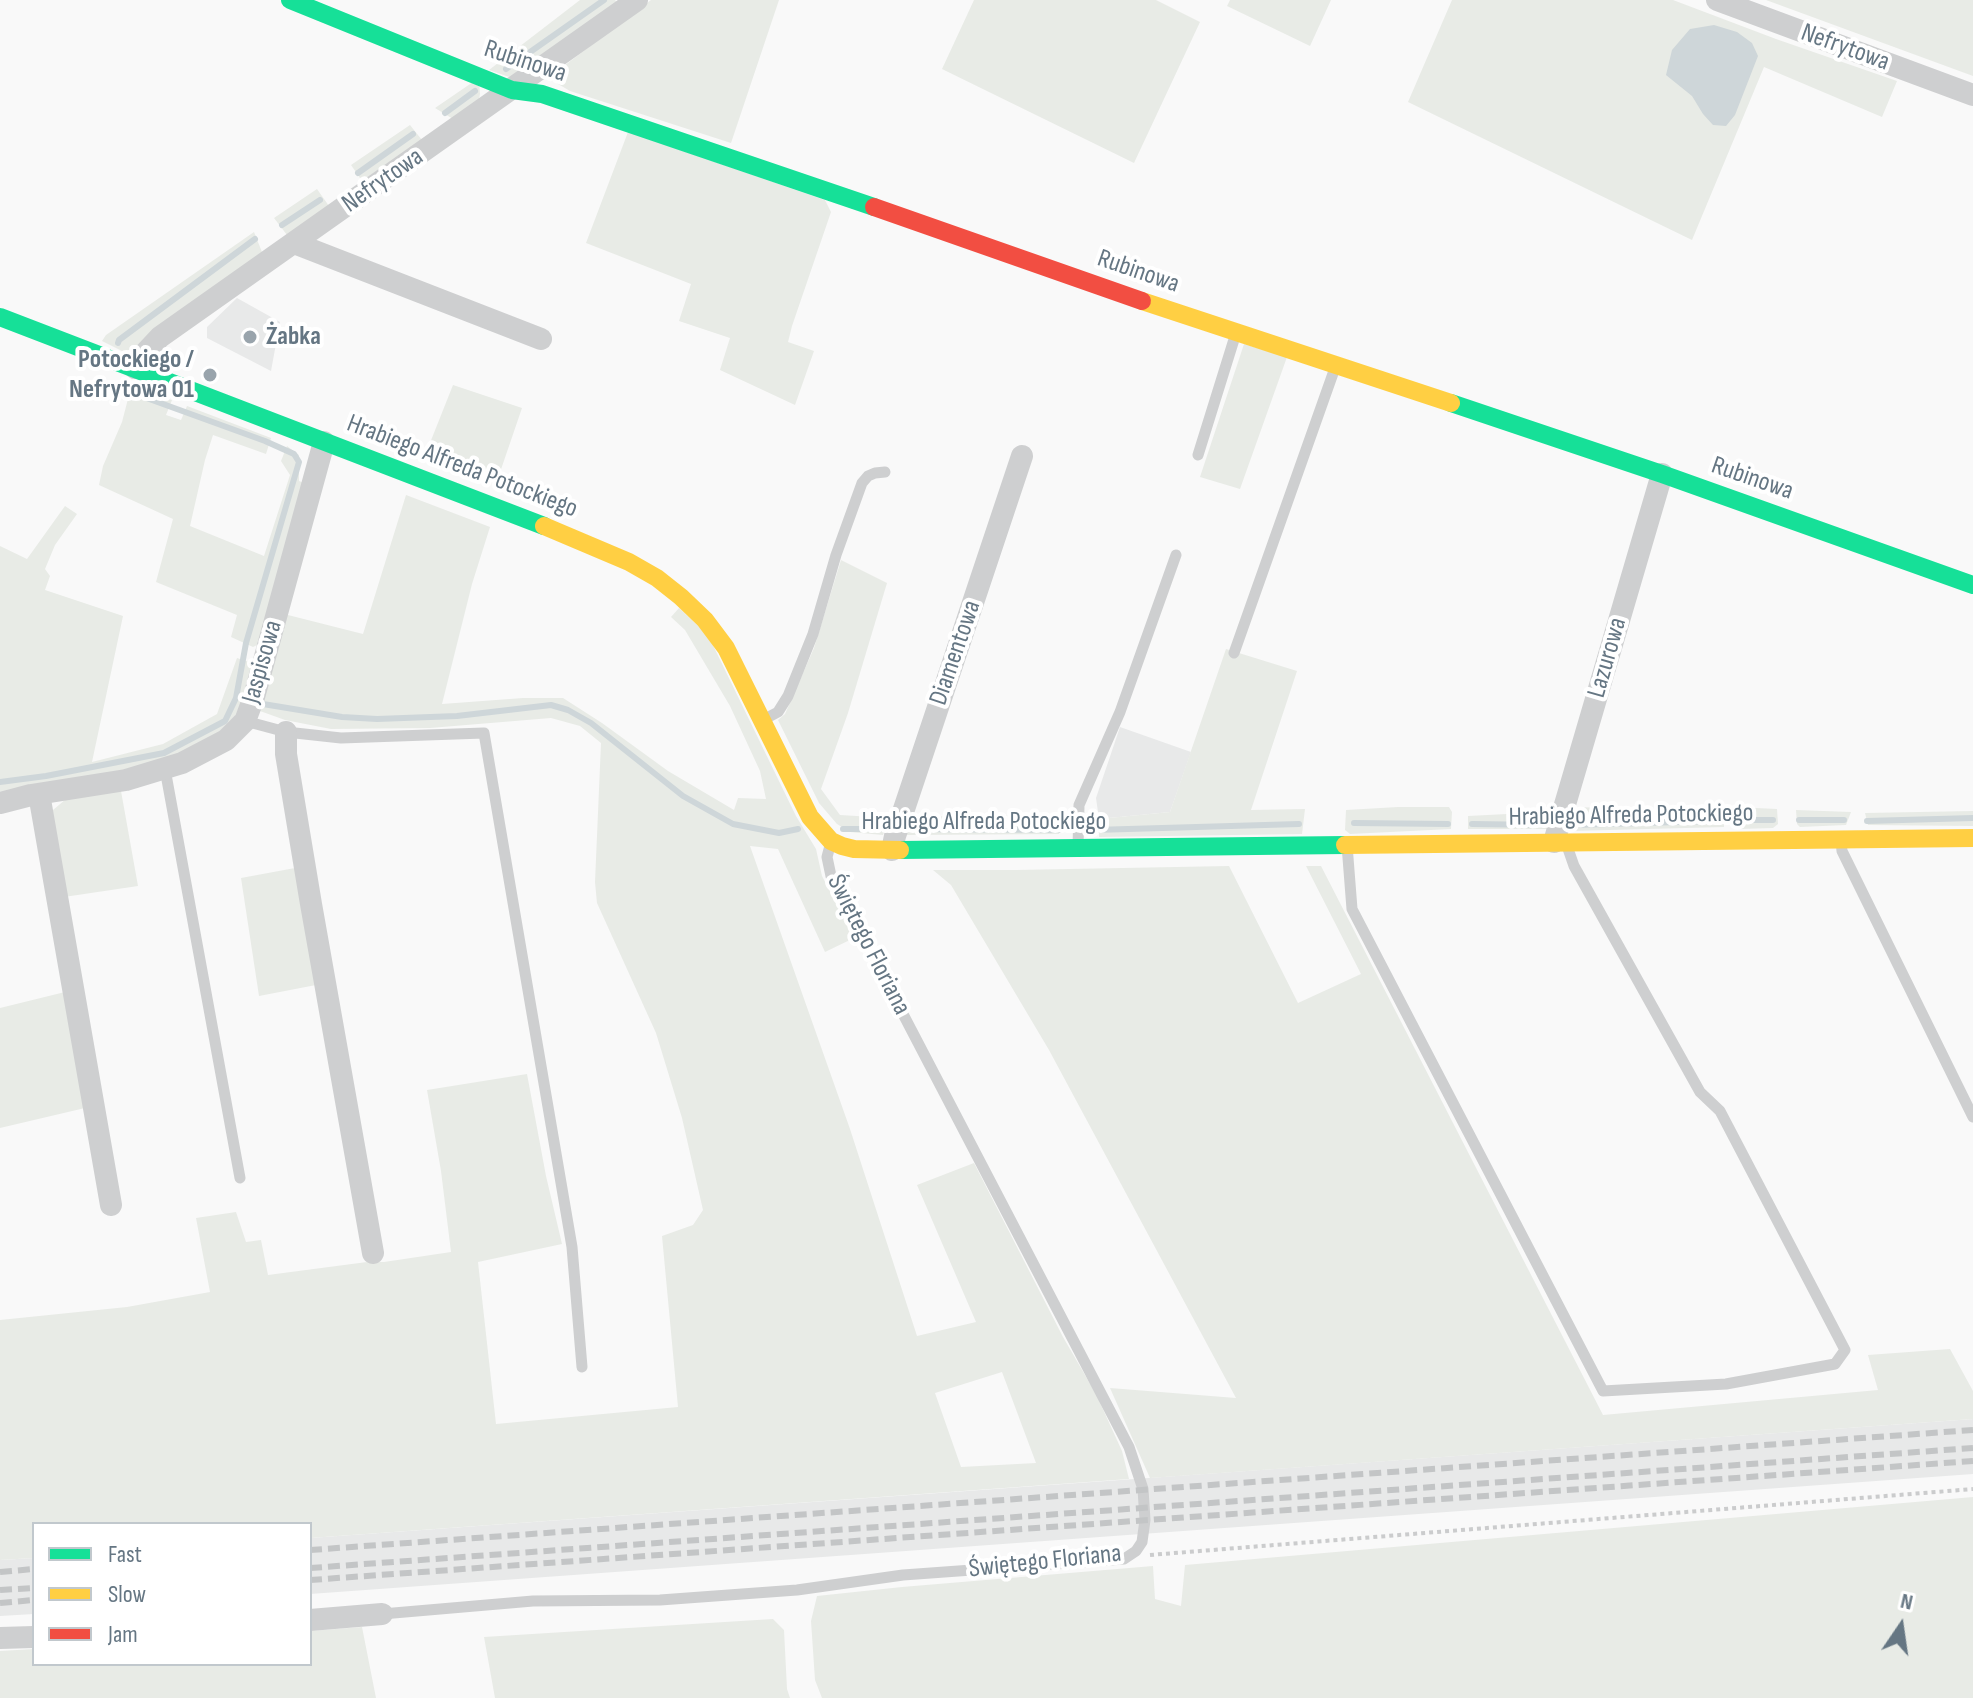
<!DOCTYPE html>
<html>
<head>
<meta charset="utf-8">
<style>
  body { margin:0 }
  #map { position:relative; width:1973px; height:1698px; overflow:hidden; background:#f9f9f9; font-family:"Sofia Sans Condensed",sans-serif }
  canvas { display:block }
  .legend { position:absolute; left:32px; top:1522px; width:280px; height:144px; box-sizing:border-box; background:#fff; border:2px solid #c1c8cd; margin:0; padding:10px 14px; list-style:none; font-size:24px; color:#657683 }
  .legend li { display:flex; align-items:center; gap:16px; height:40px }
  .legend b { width:40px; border:2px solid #c1c8cd }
  .north { position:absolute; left:1861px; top:1586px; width:80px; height:80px; -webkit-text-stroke:6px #fff; paint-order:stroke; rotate:13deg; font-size:22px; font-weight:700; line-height:32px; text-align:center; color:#657683 }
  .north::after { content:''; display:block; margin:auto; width:28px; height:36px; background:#657683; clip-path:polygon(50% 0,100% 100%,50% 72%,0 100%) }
</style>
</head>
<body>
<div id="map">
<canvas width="1973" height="1698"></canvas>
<ul class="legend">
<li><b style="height:10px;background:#16e098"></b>Fast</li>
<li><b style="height:10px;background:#ffcf43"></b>Slow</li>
<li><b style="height:10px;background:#f24e42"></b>Jam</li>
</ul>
<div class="north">N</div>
</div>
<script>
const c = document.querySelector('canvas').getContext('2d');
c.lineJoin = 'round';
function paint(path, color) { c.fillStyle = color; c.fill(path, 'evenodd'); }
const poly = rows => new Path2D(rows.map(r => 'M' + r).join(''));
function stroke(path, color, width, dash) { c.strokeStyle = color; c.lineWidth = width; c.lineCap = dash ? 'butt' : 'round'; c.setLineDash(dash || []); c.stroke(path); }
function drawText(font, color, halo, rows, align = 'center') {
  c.font = font + ' "Sofia Sans Condensed",sans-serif'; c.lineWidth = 8; c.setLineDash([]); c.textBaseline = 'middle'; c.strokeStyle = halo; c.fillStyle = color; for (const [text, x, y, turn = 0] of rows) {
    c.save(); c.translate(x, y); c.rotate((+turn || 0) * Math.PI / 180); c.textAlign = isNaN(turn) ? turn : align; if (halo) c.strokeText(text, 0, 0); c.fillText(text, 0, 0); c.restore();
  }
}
paint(poly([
  [237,298,280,322,271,371,207,338,207,327],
  [1120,727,1191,752,1170,812,1099,819,1096,798],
  [1973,1419,1973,1474,310,1594,310,1538],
  [34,1558,34,1614,0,1616,0,1560]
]), '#e8e9e9');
paint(poly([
  [580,0,615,0,618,4,515,79,489,70],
  [651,0,779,0,731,143,570,91,548,78],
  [974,0,1156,0,1200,22,1134,163,942,69],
  [1230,0,1331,0,1310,46,1227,6],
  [1452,0,1673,0,1776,39,1897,81,1882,117,1764,67,1692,240,1408,102],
  [1766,0,1973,0,1973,76],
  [473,82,479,82,480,94,478,105,453,119,435,108],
  [410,125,422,140,362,181,351,165],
  [628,132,825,200,831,212,792,326,788,342,814,351,795,405,720,370,730,338,679,321,691,284,586,243],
  [317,189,329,206,287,235,274,218],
  [254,232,262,252,141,346,124,352,102,341,106,335],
  [1244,344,1287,357,1240,489,1200,477],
  [453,385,522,408,496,484,424,458],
  [129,395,157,396,172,400,166,415,181,420,187,406,271,438,266,454,213,435,205,460,190,526,264,556,290,475,281,461,287,446,299,455,299,481,304,483,263,642,253,647,231,637,237,615,156,582,173,519,99,485,103,466,122,422],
  [406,495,490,527,472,584,442,704,523,698,563,698,602,723,668,771,734,810,738,798,766,799,760,771,730,706,685,630,671,617,679,608,708,635,796,816,816,849,822,876,854,938,825,952,778,849,750,846,850,1129,917,1336,976,1322,917,1185,974,1163,1063,1337,1096,1394,1122,1451,1129,1479,310,1538,310,1524,34,1524,34,1558,0,1560,0,1320,127,1307,210,1292,196,1218,236,1212,246,1242,261,1240,268,1275,367,1262,384,1262,451,1252,441,1171,427,1090,527,1074,546,1176,562,1244,478,1262,496,1424,678,1407,662,1236,693,1225,703,1210,682,1118,656,1033,597,903,595,882,601,743,580,726,551,718,430,728,331,729,285,720,260,711,284,614,363,634],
  [1002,1372,1036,1463,961,1467,935,1393],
  [65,506,77,514,55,545,45,569,50,576,45,590,123,616,92,762,163,744,217,714,237,658,249,662,254,672,231,726,169,761,89,778,0,792,0,546,27,559],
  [841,560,887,583,848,713,821,789,840,815,890,818,883,835,850,832,837,824,819,803,778,720,785,714,814,648],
  [1226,649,1297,671,1251,810,1305,809,1302,834,1099,837,1099,819,1170,812],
  [121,791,138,886,64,897,52,830,53,810,66,799],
  [1398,807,1449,807,1452,812,1451,829,1350,834,1345,830,1346,810],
  [1574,807,1705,811,1724,810,1724,827,1571,831,1566,817],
  [1756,808,1777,809,1778,824,1773,828,1740,829,1738,809],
  [1796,810,1851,812,1846,825,1800,827,1797,824],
  [1973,811,1973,826,1868,825,1865,813],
  [1546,812,1548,829,1468,829,1468,816],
  [1065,814,1059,834,907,835,907,819,910,817],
  [1229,866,1298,1003,1361,974,1306,866,1321,866,1603,1415,1878,1390,1868,1355,1950,1349,1973,1391,1973,1419,1150,1478,1110,1388,1236,1398,1049,1050,951,885,933,870,1016,870],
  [295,868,316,985,259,996,241,878],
  [65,992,85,1108,0,1128,0,1008],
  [1973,1497,1973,1698,822,1698,815,1680,811,1621,817,1596,902,1587,1153,1566,1155,1599,1181,1606,1185,1565],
  [773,1619,784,1630,787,1689,790,1698,495,1698,484,1637],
  [362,1627,376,1698,0,1698,0,1651,34,1649,34,1664,310,1664,310,1631]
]), '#e8ebe6');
paint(poly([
  [1714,25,1737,32,1752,43,1758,56,1735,115,1726,126,1713,125,1703,114,1692,96,1666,75,1672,50,1690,29]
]), '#ced6d9');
stroke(poly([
  [506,69,604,0],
  [445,113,475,91],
  [358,173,413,134],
  [282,225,320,200],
  [118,343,119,340,255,239],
  [263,704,342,717,377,719,457,716,551,705,568,710,591,723,683,796,733,824,779,833,798,829],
  [0,782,46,776,164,753,225,721,236,698,246,643,299,462,294,454,265,441,141,396],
  [1747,820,1773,820],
  [1799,820,1844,820],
  [1867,821,1973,818],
  [1354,823,1448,824],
  [1472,824,1543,825],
  [1571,825,1714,821],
  [843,829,884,829],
  [908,829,1063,830],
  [1094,830,1299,824]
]), '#ced6d9', 6);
stroke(poly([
  [1150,1555,1973,1489]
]), '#cbcccd', 4, [4, 4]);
stroke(poly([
  [1198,455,1236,333],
  [1234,653,1336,365],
  [763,720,778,712,788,696,813,634,836,555,862,483,868,476,875,473,885,472],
  [245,721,286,732,341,738,484,733,572,1247,582,1367],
  [165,769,240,1178],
  [1841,841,1842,851,1973,1117],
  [1347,845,1352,909,1603,1391,1726,1384,1835,1364,1845,1350,1720,1111,1700,1092,1574,866,1566,843],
  [1078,848,1079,805,1120,712,1176,555],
  [382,1614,533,1601,660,1600,797,1590,903,1575,1124,1559,1136,1551,1142,1542,1145,1520,1143,1489,1129,1447,831,876,827,857,831,842]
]), '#cecfd0', 11);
stroke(poly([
  [1717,0,1973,95],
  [294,243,541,339],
  [135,368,145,353,160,337,637,0],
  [286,732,286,754,311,904,373,1253],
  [39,794,111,1205],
  [0,803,31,795,126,780,182,763,226,740,245,721,254,697,324,442],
  [1554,842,1662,474],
  [892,850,895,836,1022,456],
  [310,1620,382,1614],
  [0,1638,34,1637]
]), '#cecfd0', 22);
stroke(poly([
  [290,0,512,90,542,94,874,207],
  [0,317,544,526],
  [1451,403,1662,474,1973,585],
  [900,850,1345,845]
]), '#16e098', 18);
stroke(poly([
  [1142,301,1451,403],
  [544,526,629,562,657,578,681,597,705,620,726,648,810,817,831,841,842,846,854,849,900,850],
  [1345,845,1973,838]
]), '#ffcf43', 18);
stroke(poly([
  [874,207,1142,301]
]), '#f24e42', 18);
stroke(poly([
  [310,1550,1973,1430],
  [310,1568,1973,1448],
  [0,1572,34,1569],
  [310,1580,1973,1461],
  [0,1590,34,1588],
  [0,1603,34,1600]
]), '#c3c5c6', 6, [12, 6]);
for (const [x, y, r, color] of [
  [250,337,8,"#99a4ac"],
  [210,375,8,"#99a4ac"]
]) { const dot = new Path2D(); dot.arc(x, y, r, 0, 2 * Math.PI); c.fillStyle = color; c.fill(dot); stroke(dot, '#fff', 3); }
drawText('26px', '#657683', '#fff', [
  ["Nefrytowa",1845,48,20],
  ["Rubinowa",525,62,18],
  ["Nefrytowa",383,181,-35],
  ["Rubinowa",1138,272,19],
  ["Hrabiego Alfreda Potockiego",462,467,21],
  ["Rubinowa",1752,479,19],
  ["Diamentowa",956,653,-71],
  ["Lazurowa",1608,658,-74],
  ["Jaspisowa",263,662,-74],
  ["Hrabiego Alfreda Potockiego",1631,816,-1],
  ["Hrabiego Alfreda Potockiego",984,822],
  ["Świętego Floriana",868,945,63],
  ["Świętego Floriana",1045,1562,-6]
]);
drawText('bold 26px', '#657683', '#fff', [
  ["Żabka",266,337],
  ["Potockiego /",194,360,"right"],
  ["Nefrytowa 01",194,390,"right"]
], 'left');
</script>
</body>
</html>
